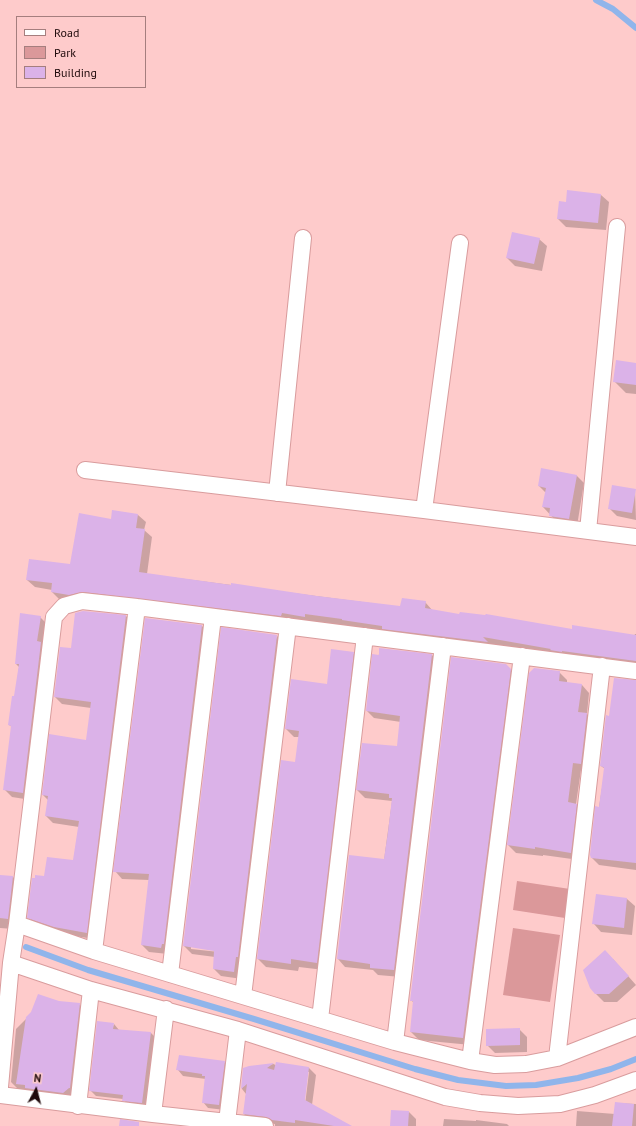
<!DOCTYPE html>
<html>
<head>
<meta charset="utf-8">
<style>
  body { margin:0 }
  #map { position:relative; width:636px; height:1126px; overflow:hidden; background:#fecbcb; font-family:"PT Sans",sans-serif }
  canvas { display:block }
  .legend { position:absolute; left:16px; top:16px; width:130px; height:72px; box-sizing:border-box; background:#fecbcb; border:1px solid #a57e7e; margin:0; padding:5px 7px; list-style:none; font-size:12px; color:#1f0a0b }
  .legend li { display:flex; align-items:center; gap:8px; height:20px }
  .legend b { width:20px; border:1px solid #a57e7e }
  .north { position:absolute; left:16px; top:1070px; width:40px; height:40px; -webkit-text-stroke:3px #fecbcb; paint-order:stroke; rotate:7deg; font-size:11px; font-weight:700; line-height:16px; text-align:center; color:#1f0a0b }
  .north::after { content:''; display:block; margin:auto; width:14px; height:18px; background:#1f0a0b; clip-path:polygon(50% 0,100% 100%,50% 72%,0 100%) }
</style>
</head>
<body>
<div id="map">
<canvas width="636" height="1126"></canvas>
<ul class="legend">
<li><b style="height:5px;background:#fff"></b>Road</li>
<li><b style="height:11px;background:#db989a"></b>Park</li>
<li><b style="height:11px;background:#dbb2e8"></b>Building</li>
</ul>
<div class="north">N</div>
</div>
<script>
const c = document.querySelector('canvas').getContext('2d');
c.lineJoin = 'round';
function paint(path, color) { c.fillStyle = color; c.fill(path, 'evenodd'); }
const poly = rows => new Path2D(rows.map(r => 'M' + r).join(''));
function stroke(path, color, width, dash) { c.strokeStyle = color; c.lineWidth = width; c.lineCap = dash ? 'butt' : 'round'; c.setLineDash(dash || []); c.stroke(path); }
paint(poly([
  [517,881,570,889,565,918,513,910],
  [513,928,560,935,550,1002,503,995]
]), '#db989a');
paint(poly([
  [601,195,609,202,606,230,566,227,558,219,567,203],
  [539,239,547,246,542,271,515,266,507,258],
  [636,364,636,394,626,393,614,381],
  [576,475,584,483,577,526,558,523,543,507,546,493,539,486],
  [635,490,636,520,617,516,610,509],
  [138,515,146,522,144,530,152,537,147,574,401,607,425,602,433,611,572,630,634,636,635,634,636,634,636,668,489,644,493,649,351,627,349,626,313,622,60,600,52,592,52,590,35,587,27,580,71,565,112,520],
  [83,612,126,616,133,624,94,939,62,934,36,925,28,917,45,878,74,861,79,827,53,823,46,816,48,800,43,795,87,741,91,708,62,704,55,697,72,649],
  [40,617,48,625,31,800,12,797,4,789,12,727,9,725,15,697,19,667,16,664],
  [146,619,202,626,209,633,168,954,149,952,142,945,149,880,122,879,115,871],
  [277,636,285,643,242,979,221,976,214,969,215,957,192,954,184,946],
  [191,946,219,950,219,952,191,949],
  [380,649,432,655,439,663,401,977,378,975,373,970,345,967,338,959,350,856,384,860,392,801,365,798,357,790,398,747,401,722,374,718,367,711],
  [353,653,361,661,324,970,299,967,298,971,266,967,258,959,296,763,299,737,294,737,286,729,327,685],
  [506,665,514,673,471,1045,419,1040,411,1032,414,1003,411,1000],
  [559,672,567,680,567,683,582,685,589,693,587,714,594,722,589,771,581,770,576,804,584,812,579,860,543,855,543,856,516,853,508,845],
  [636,681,636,870,599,865,591,857,605,769,601,766,610,717],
  [0,876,13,877,19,883,13,929,0,928],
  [597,895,627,899,635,906,632,935,601,932,594,924],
  [613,959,636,985,617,1002,604,1002,596,994],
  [59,1002,79,1004,86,1011,77,1095,70,1100,18,1089,11,1082,16,1029,32,1013],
  [114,1024,119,1030,151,1033,156,1038,147,1108,129,1106,123,1099,96,1096,90,1090],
  [519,1029,527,1037,527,1052,495,1053,487,1045],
  [224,1062,230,1068,225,1110,208,1108,203,1102,206,1079,183,1076,178,1070],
  [274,1064,276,1066,309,1068,316,1075,312,1105,335,1126,275,1126,275,1124,251,1121,244,1114,246,1094,242,1089,244,1069],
  [307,1072,309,1072,305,1105,303,1105],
  [616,1103,636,1104,636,1126,576,1126,577,1111,615,1114],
  [409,1112,416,1119,416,1126,391,1126],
  [444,1119,476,1121,476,1120,507,1124,509,1126,443,1126]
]), '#0003');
stroke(poly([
  [596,0,613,9,636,28],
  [26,947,88,970,254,1019,415,1069,458,1080,506,1086,536,1085,578,1078,611,1069,636,1059]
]), '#90b5eb', 6);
paint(poly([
  [567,190,601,194,598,223,557,219,559,201,566,202],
  [512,232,540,238,534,264,506,258],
  [616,360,636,363,636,385,613,382],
  [541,468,577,475,569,519,549,516,550,508,542,507,546,488,538,486],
  [612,485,636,489,632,513,608,509],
  [112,510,138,514,136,528,145,529,139,572,231,585,231,583,317,596,400,606,402,598,426,601,425,608,459,614,460,612,485,615,486,614,572,629,572,625,636,635,636,661,562,651,562,652,550,650,551,649,483,637,488,642,382,629,382,626,342,620,342,619,305,614,305,617,282,613,281,616,83,592,69,595,51,592,52,583,26,580,29,559,70,564,79,513,111,519],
  [83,611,126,615,87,933,54,927,27,918,32,878,35,878,35,875,44,876,47,857,73,860,79,821,45,816,48,796,42,795,49,734,86,740,91,702,54,697,60,647,71,648,75,613],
  [20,613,41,616,37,641,41,642,23,793,3,790,11,726,8,725,12,696,14,696,19,664,15,664],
  [145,618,202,625,164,944,162,944,161,948,141,945,149,874,113,872],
  [221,627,277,635,238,957,236,957,234,972,213,969,214,951,183,946],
  [379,648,432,654,394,970,370,968,370,964,337,959,349,855,384,859,388,832,392,798,389,798,389,794,356,790,362,743,397,746,400,716,366,711,372,654,379,655],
  [331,649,354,652,317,963,291,959,291,964,257,959,281,760,295,762,299,731,285,729,291,679,327,684],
  [451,657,506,664,511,669,463,1038,410,1032,413,1001,410,1001],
  [534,668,560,671,559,681,582,684,578,712,587,713,581,764,573,763,568,802,577,804,571,853,535,847,535,849,507,845,529,673],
  [614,678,636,680,636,863,591,858,590,855,595,806,599,807,604,768,603,767,600,766,606,715,609,716],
  [0,875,13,876,8,919,0,918],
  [596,894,627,898,624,928,592,924],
  [605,950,629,976,609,994,595,994,590,988,583,970],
  [38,994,59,1001,80,1003,70,1088,69,1088,63,1093,25,1088,25,1085,16,1084,26,1017,31,1012],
  [97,1021,114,1023,113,1029,151,1032,142,1103,122,1101,123,1095,89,1091],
  [520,1028,520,1045,486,1046,486,1029],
  [179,1055,225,1061,219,1105,202,1103,205,1076,202,1076,202,1074,176,1070],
  [276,1062,309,1067,305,1100,352,1126,334,1126,295,1120,295,1123,272,1120,266,1117,243,1114,247,1084,241,1089,243,1068,249,1066,274,1063,267,1068,274,1070],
  [615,1102,634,1104,632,1126,612,1126],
  [391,1110,409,1111,408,1126,390,1126],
  [120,1119,139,1122,139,1126,119,1126]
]), '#dbb2e8');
const street = poly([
  [85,470,424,510,636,537],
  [277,493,303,238],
  [424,510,460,243],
  [588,531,617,227],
  [17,924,94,951,395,1042,470,1061,495,1065,526,1064,557,1058,636,1027],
  [94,951,137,607],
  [11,963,91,990,238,1030,445,1097,480,1103,518,1106,560,1104,595,1095,636,1080],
  [170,974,213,617],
  [243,996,288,626],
  [320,1019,365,636],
  [395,1042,443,646],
  [557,1058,602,666],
  [470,1061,522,656],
  [0,1087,11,963,17,924,54,617,64,606,82,601,137,607,636,671],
  [0,1095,153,1114,265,1126],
  [78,1106,91,990],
  [153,1114,166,1009],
  [227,1122,238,1030]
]);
stroke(street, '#d99c9d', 18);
stroke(street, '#fff', 16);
</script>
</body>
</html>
